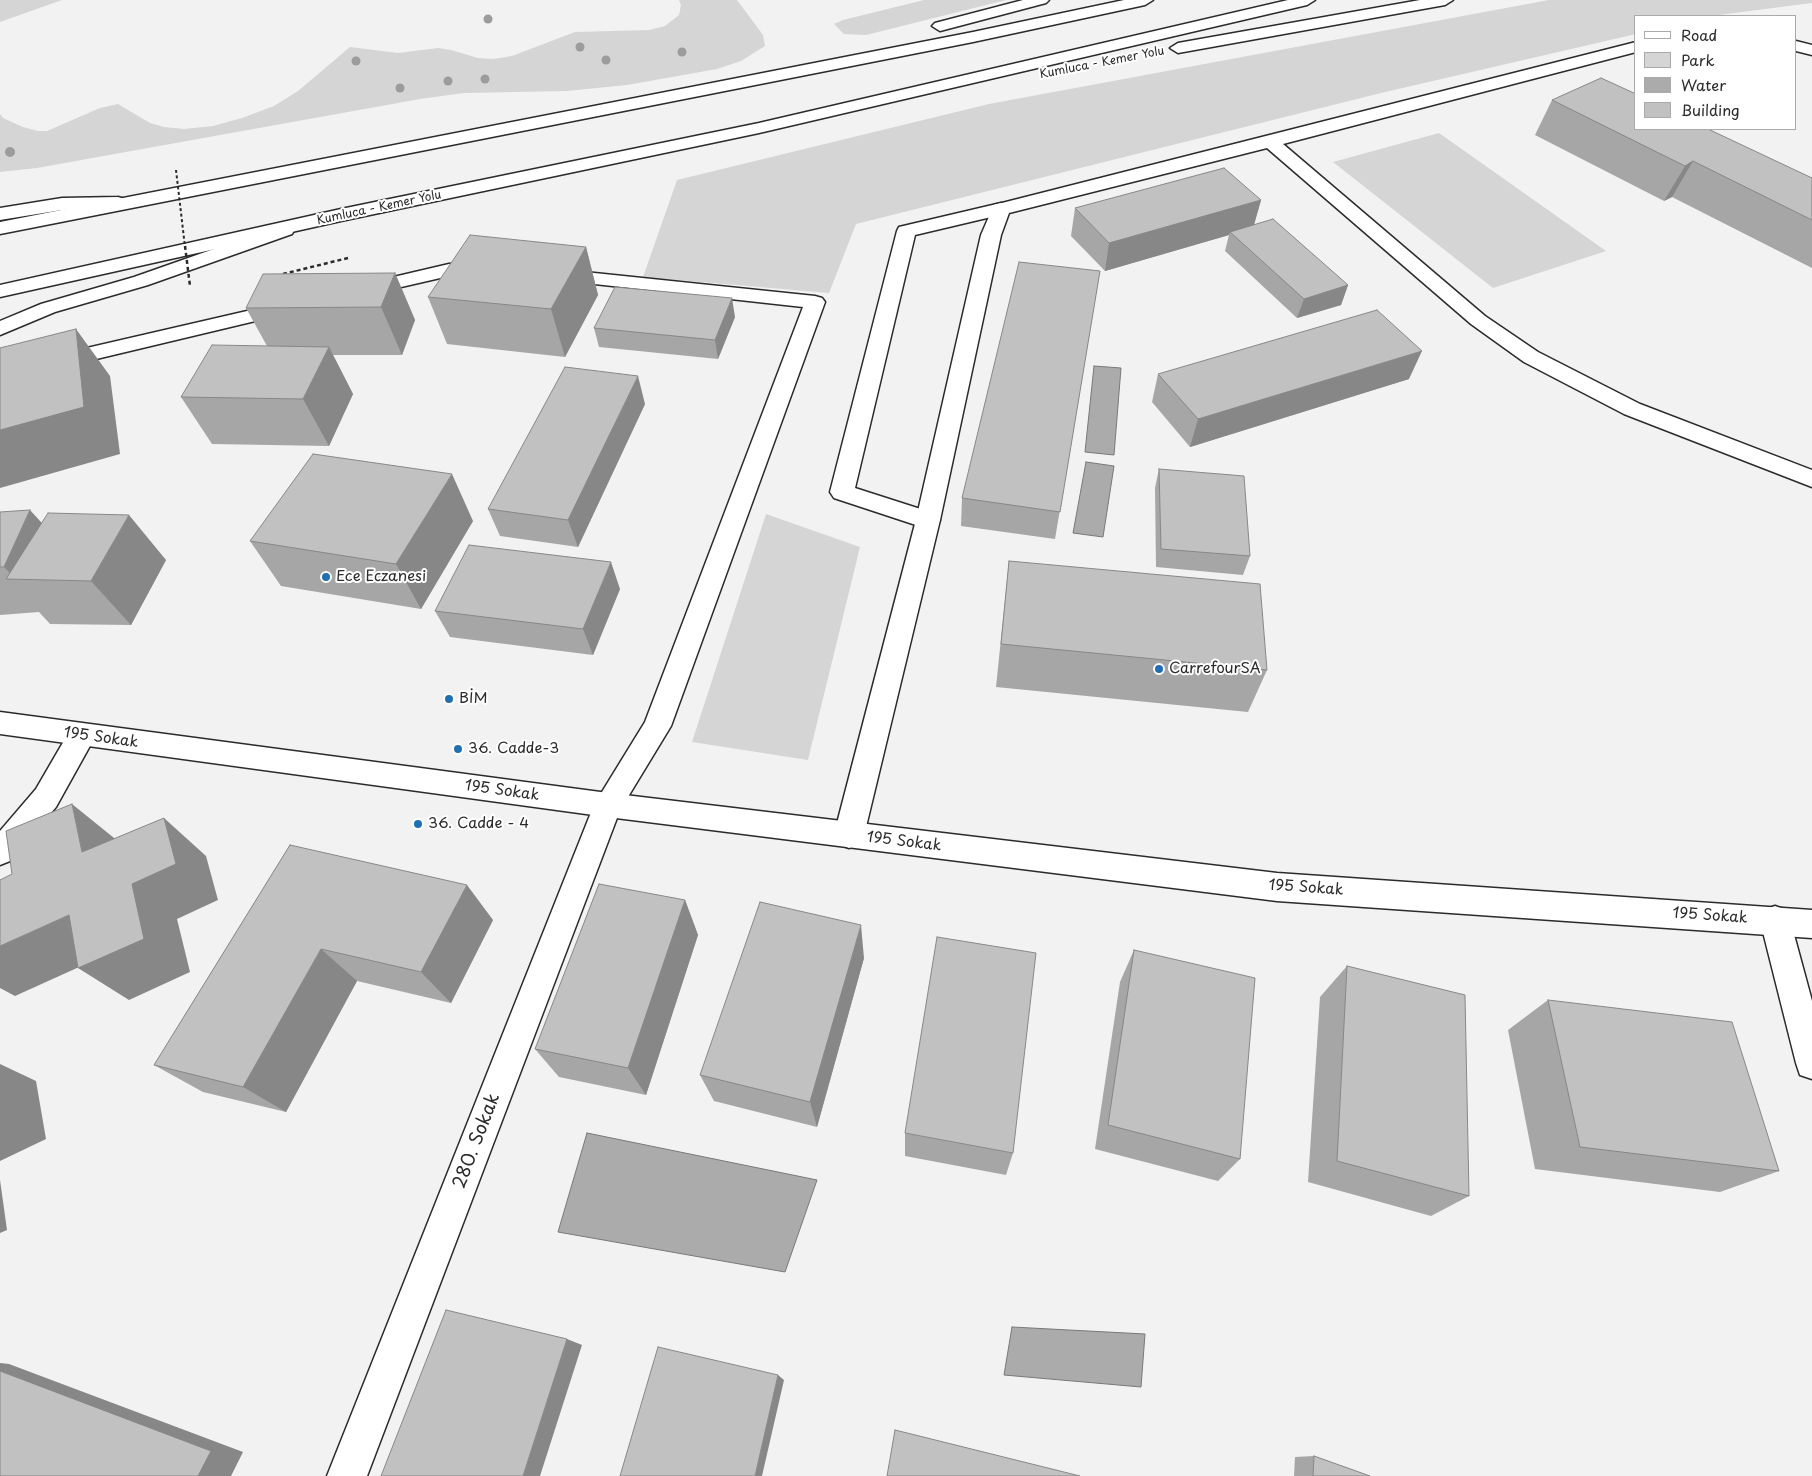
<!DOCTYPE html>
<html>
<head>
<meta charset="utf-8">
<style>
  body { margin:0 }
  #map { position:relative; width:1812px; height:1476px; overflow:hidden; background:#f2f2f2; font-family:"Playpen Sans",sans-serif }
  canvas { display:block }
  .legend { position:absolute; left:1634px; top:15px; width:162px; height:115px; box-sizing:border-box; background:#fff; border:1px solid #aaa; margin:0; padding:6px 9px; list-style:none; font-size:15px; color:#2b2b2b }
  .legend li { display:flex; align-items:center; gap:10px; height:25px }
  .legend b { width:25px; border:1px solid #aaa }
</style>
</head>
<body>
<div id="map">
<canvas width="1812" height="1476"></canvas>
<ul class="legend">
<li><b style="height:6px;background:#fff"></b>Road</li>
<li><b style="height:14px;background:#d5d5d5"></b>Park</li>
<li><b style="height:14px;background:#ababab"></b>Water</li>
<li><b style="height:14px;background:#c1c1c1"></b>Building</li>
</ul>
</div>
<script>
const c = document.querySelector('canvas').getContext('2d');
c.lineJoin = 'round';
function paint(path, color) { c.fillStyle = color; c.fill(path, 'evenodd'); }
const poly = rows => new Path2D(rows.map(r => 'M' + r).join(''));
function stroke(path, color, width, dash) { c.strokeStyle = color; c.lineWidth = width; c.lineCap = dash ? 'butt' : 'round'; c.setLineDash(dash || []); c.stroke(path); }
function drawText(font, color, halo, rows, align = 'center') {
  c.font = font + ' "Playpen Sans",sans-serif'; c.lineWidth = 4; c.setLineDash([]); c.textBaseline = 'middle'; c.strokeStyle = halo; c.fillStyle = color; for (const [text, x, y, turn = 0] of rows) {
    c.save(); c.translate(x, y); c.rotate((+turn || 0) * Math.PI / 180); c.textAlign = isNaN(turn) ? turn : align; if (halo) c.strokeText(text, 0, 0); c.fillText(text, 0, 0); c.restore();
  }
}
paint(poly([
  [0,0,62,0,0,22],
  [679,0,737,0,763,35,765,46,741,61,717,69,627,85,567,91,464,93,420,99,37,168,0,172,0,114,3,118,23,127,38,131,47,131,100,108,118,104,150,123,164,127,184,129,213,126,242,118,274,106,298,91,350,47,398,53,438,48,451,50,478,58,493,59,512,56,575,32,649,30,665,26,679,15,681,5],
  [924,0,1006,0,866,35,844,34,834,24,843,20],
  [1549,0,1812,0,1812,3,1711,16,1636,16,1636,34,1381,93,856,224,829,293,643,277,677,180,989,104],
  [1439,133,1606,251,1493,288,1333,162],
  [766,514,860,547,808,760,692,742]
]), '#d5d5d5');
const water = poly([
  [1094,366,1121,368,1114,455,1085,452,1094,366],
  [1086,462,1114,466,1103,537,1073,533,1086,462],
  [587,1133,817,1180,785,1272,558,1232,587,1133],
  [1012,1327,1145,1334,1141,1387,1004,1375,1012,1327]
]);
paint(water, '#ababab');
stroke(water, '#787878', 1);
const service = poly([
  [1001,203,1008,205,1010,209,1008,213,915,235,855,488,936,514,940,520,936,526,928,529,834,498,830,492,897,231,899,227,1001,203]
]);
const minor = poly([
  [1796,41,1812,45,1812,55,1796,51,1796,41],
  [1636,42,1636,52,1283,144,1485,316,1538,352,1640,404,1812,470,1812,487,1624,414,1524,362,1471,324,1267,148,1009,213,1001,235,940,520,864,835,859,844,849,848,839,844,834,835,916,520,981,235,994,205,1636,42],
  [481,262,488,264,491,268,488,272,449,276,362,296,355,294,352,290,355,286,449,264,481,262],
  [556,269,815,296,822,298,825,302,671,726,620,810,367,1476,327,1476,594,805,645,722,803,307,549,279,546,275,549,271,556,269],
  [286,302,293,304,296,308,293,312,0,382,0,368,286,302],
  [82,724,92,727,96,735,56,807,10,861,0,865,0,831,36,789,72,727,82,724],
  [1775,906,1786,910,1790,920,1812,1001,1812,1079,1800,1075,1796,1063,1760,920,1764,910,1775,906]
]);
const tertiary = poly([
  [118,197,125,199,127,203,125,207,62,210,0,220,0,208,62,198,118,197],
  [285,224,292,226,294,230,292,234,148,285,55,312,0,335,0,321,41,304,134,277,285,224],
  [0,712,608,793,1277,873,1812,910,1812,938,1277,901,608,817,0,734,0,712]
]);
const trunk = poly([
  [1023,0,1049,0,1046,3,940,31,932,26,935,23,1023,0],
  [1124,0,1153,0,1145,5,973,42,0,234,0,222,973,32,1124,0],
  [1288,0,1315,0,1307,5,759,133,341,221,0,297,0,285,341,209,759,123,1288,0],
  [1420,0,1453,0,1445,5,1178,53,1170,48,1178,43,1420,0]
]);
stroke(service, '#2b2b2b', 3);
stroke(minor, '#2b2b2b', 3);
stroke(tertiary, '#2b2b2b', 3);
stroke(trunk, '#2b2b2b', 3);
stroke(poly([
  [283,274,348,258]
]), '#2b2b2b', 2.5, [4, 3]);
paint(service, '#fff');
paint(minor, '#fff');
paint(tertiary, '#fff');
paint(trunk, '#fff');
stroke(poly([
  [176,170,185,247]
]), '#2b2b2b', 2, [3, 2.5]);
stroke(poly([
  [185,246,190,286]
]), '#2b2b2b', 2.5, [4, 3]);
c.fillStyle = '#9c9c9c';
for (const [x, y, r] of [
  [488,19,4.5],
  [580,47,4.5],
  [682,52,4.5],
  [606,60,4.5],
  [356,61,4.5],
  [485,79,4.5],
  [448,81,4.5],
  [400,88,4.5],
  [10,152,5]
]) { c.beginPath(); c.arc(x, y, r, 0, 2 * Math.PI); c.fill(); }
paint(poly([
  [1552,100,1812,178,1812,268,1672,197,1664,201,1535,135],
  [1261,200,1254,225,1348,285,1341,305,1297,318,1225,251,1229,235,1105,271,1071,236,1075,208],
  [586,247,598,295,565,357,447,344,428,297],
  [1100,271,1055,539,961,526,962,498],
  [395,273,415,320,402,355,333,355,353,394,329,446,212,444,181,397,267,346,246,308],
  [735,317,718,359,599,347,594,328],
  [1158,374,1409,379,1190,447,1152,402],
  [645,404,578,547,500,536,488,509],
  [1159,469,1250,556,1243,575,1156,567,1155,488],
  [0,512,42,523,166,560,131,625,50,624,39,612,0,615],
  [473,521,421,609,281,586,250,541],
  [1009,561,1267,670,1248,712,996,687],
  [620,589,593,655,450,637,435,611],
  [290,845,493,920,451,1003,357,981,286,1112,203,1092,154,1065],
  [685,900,698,935,646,1095,559,1077,535,1049],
  [1134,950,1240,1159,1218,1181,1095,1149,1120,982],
  [864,958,817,1127,714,1101,700,1075],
  [1347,966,1469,1196,1431,1216,1308,1182,1320,997],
  [1548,1000,1779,1171,1720,1192,1535,1169,1508,1030],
  [905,1133,1013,1153,1006,1175,905,1156],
  [1314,1456,1370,1476,1294,1476,1295,1457]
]), '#a6a6a6');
paint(poly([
  [1693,161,1672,197,1664,201,1685,166],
  [1261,200,1253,228,1230,232,1229,235,1105,271,1109,243],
  [586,247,598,295,565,357,551,309],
  [395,273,415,320,402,355,381,307],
  [1348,285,1341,305,1297,318,1304,299],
  [732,298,735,317,718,359,715,340],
  [76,329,110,376,120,454,0,488,0,430],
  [329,347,353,394,329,446,303,399],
  [1422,351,1409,379,1190,447,1198,419],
  [638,376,645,404,578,547,568,520],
  [452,474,473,521,421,609,396,564],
  [30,510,71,555,16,579,4,567],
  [129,515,166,560,131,625,91,581],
  [611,562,620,589,593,655,583,629],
  [72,804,119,842,82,852],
  [164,818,206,856,218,900,177,919,190,972,129,1000,78,968],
  [467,885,493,920,451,1003,421,972],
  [685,900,698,935,646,1095,628,1068],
  [69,915,119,949,15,996,0,988,0,946],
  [861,925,864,958,817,1127,810,1102],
  [321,949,357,981,286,1112,243,1087],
  [0,1064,36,1081,46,1139,0,1161],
  [0,1180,7,1230,0,1233],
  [567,1339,582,1345,540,1476,523,1476],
  [0,1363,9,1364,243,1452,231,1476,198,1476,0,1371],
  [778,1375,784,1380,762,1476,755,1476]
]), '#878787');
const building = poly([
  [1601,78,1636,94,1636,129,1708,129,1812,178,1812,220,1693,161,1685,166,1552,100,1601,78],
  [1224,168,1261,200,1109,243,1075,208,1224,168],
  [1273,219,1348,285,1304,299,1230,232,1273,219],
  [470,235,586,247,551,309,428,297,470,235],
  [1019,262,1100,271,1060,512,962,498,1019,262],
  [395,273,381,307,246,308,263,274,395,273],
  [615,287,732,298,715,340,594,328,615,287],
  [1377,310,1422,351,1198,419,1158,374,1377,310],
  [76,329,84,407,0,430,0,348,76,329],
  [212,345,329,347,303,399,181,397,212,345],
  [565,367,638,376,568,520,488,509,565,367],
  [313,454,452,474,396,564,250,541,313,454],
  [1159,469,1244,476,1250,556,1161,549,1159,469],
  [30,510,4,567,0,567,0,512,30,510],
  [48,513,129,515,91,581,6,579,48,513],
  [469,545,611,562,583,629,435,611,469,545],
  [1009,561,1260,584,1267,670,1001,644,1009,561],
  [72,804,82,852,164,818,176,864,132,884,144,939,78,968,69,915,0,946,0,880,12,874,6,831,72,804],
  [290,845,467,885,421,972,321,949,243,1087,154,1065,290,845],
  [599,884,685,900,628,1068,535,1049,599,884],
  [760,902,861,925,810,1102,700,1075,760,902],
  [937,937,1036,953,1013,1153,905,1133,937,937],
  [1134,950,1255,978,1240,1159,1108,1125,1134,950],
  [1347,966,1465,995,1469,1196,1337,1161,1347,966],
  [1548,1000,1732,1022,1779,1171,1580,1147,1548,1000],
  [446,1310,567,1339,523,1476,381,1476,446,1310],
  [658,1347,778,1375,755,1476,620,1476,658,1347],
  [0,1371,211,1451,198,1476,0,1476,0,1371],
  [895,1430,1080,1476,887,1476,895,1430],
  [1314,1456,1370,1476,1313,1476,1314,1456]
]);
paint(building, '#c1c1c1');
stroke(building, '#878787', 1);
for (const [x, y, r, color] of [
  [326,577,5,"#1f6fb2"],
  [1159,669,5,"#1f6fb2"],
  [449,699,5,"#1f6fb2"],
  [458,749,5,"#1f6fb2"],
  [418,824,5,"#1f6fb2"]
]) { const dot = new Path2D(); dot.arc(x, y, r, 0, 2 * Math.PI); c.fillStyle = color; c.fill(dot); stroke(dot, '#fff', 2); }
drawText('12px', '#2b2b2b', '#fff', [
  ["Kumluca - Kemer Yolu",1102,63,-11],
  ["Kumluca - Kemer Yolu",379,208,-12]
]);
drawText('15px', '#2b2b2b', '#fff', [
  ["Ece Eczanesi",336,577],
  ["CarrefourSA",1169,669],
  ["BİM",459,699],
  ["36. Cadde-3",468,749],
  ["36. Cadde - 4",428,824]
], 'left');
drawText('15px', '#2b2b2b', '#fff', [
  ["195 Sokak",101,738,8],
  ["195 Sokak",502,791,8],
  ["195 Sokak",904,842,7],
  ["195 Sokak",1306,888,4],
  ["195 Sokak",1710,916,4]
]);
drawText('18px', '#2b2b2b', '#fff', [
  ["280. Sokak",477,1141,-69]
]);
</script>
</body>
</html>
